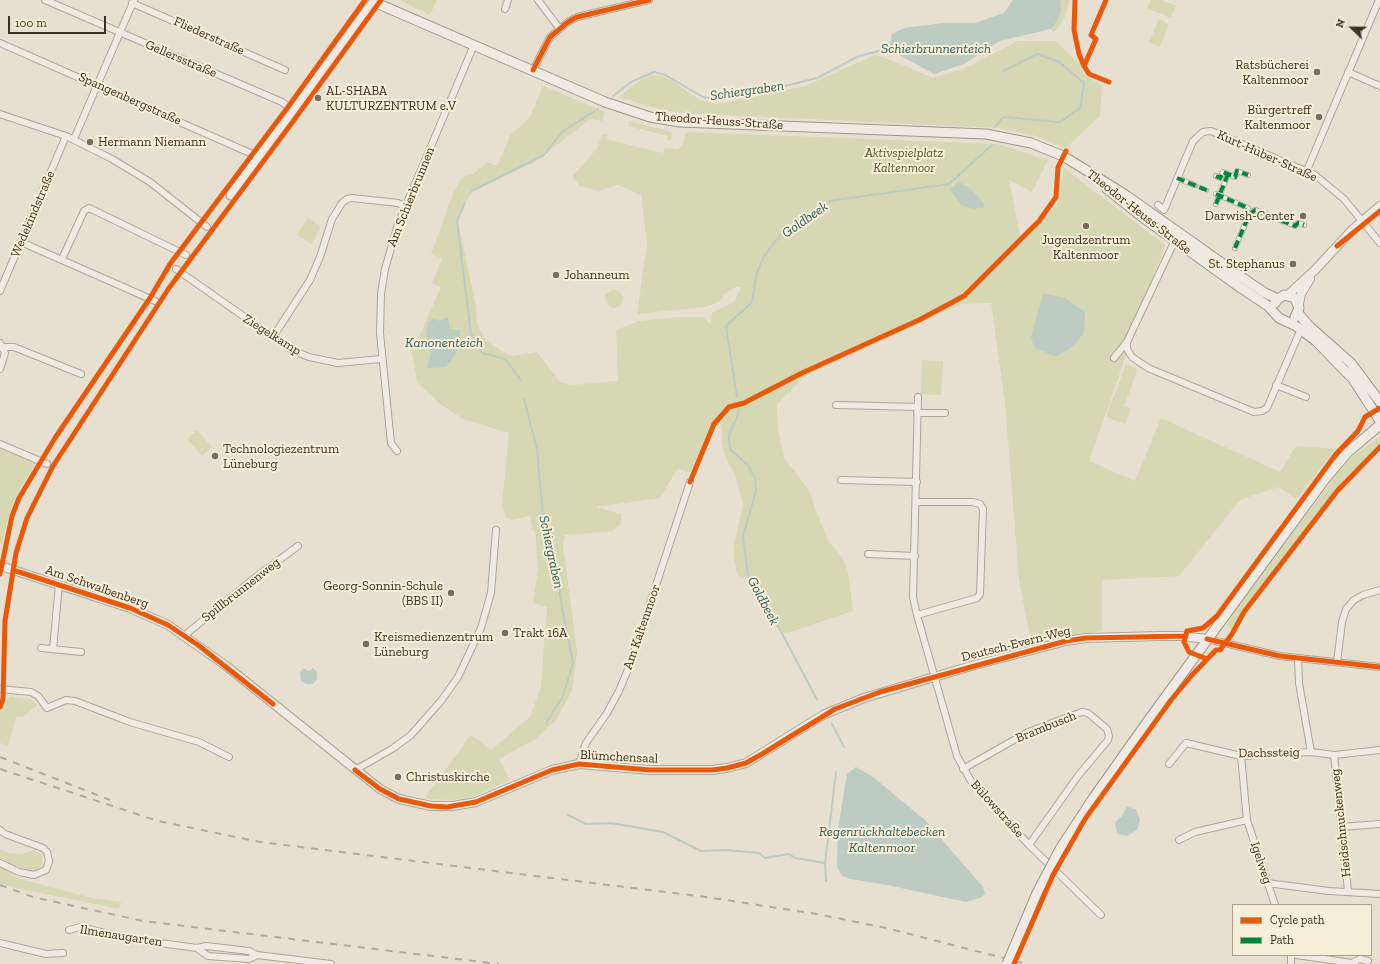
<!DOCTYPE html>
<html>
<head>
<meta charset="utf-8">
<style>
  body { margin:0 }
  #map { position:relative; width:1380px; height:964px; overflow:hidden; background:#e7e0d1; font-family:"Zilla Slab",serif }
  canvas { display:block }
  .legend { position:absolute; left:1232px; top:904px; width:140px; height:52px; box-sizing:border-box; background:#f7eed8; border:1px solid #ada18e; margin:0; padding:5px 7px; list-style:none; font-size:12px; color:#3d2e20 }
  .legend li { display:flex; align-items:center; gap:8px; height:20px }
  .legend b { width:20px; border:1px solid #ada18e }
  .north { position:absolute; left:1332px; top:8px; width:40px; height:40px; -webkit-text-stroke:3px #f7eed8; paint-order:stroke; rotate:292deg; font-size:11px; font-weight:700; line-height:16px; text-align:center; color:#3d2e20 }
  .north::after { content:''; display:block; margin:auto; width:14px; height:18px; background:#3d2e20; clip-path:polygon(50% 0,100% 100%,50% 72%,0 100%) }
  .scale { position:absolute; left:8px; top:16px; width:98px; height:18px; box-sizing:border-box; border:2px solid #3d2e20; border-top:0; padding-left:5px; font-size:12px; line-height:14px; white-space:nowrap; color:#3d2e20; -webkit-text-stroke:3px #f7eed8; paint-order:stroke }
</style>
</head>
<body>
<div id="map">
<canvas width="1380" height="964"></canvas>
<ul class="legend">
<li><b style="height:5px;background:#e8590c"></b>Cycle path</li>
<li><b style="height:5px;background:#00873e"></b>Path</li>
</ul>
<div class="north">N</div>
<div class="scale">100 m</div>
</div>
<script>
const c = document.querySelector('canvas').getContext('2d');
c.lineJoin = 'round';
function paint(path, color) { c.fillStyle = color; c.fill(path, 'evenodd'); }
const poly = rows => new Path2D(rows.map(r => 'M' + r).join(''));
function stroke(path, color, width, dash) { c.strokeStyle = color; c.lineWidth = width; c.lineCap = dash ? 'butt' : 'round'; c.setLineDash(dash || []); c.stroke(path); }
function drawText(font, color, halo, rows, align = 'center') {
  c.font = font + ' "Zilla Slab",serif'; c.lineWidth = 4; c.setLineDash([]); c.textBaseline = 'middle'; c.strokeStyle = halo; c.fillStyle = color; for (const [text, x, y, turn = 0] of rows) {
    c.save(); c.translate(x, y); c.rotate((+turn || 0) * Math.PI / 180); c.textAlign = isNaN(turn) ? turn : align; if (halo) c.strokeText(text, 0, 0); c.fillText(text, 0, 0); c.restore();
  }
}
paint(poly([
  [399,0,437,0,430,15],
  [1060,0,1069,0,1069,3,1065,17,1058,28,1053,32,1051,29,1059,17,1061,9],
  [1151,0,1162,0,1176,6,1171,18,1147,8],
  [1159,19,1169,24,1160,47,1149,42],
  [1018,41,1056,41,1081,65,1083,74,1102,85,1100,116,1066,148,1036,136,999,128,681,113,655,108,619,97,636,83,652,75,664,77,674,82,700,100,718,104,805,86,875,55,891,60,933,78,963,69],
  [541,85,605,112,602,121,590,119,535,162,473,191,465,203,458,221,476,307,477,323,486,341,511,356,537,352,560,382,572,385,618,381,616,330,639,321,680,317,703,317,711,325,712,313,734,302,741,287,736,287,724,294,719,302,705,307,637,314,647,243,641,195,618,185,599,191,579,186,573,176,597,148,603,134,607,134,606,139,663,153,665,148,678,149,683,144,686,133,690,132,998,144,1048,160,1032,192,1009,180,1021,240,1057,205,1064,168,1165,245,1089,461,1135,481,1161,418,1280,472,1296,446,1335,449,1297,499,1278,487,1240,500,1179,576,1102,580,1102,631,1031,642,1019,579,1005,403,991,303,961,304,807,375,777,404,778,430,784,458,809,490,817,513,829,542,842,557,848,572,853,611,782,635,749,578,739,576,734,563,734,546,743,504,735,474,728,462,724,452,722,443,722,425,713,423,690,473,678,468,660,498,596,507,621,514,621,524,613,531,565,535,563,546,577,651,572,691,556,720,535,739,499,759,510,780,475,796,452,800,424,799,471,735,491,750,530,717,541,687,547,607,533,603,538,570,536,540,535,532,530,529,532,527,530,516,511,520,506,517,502,505,509,433,463,419,440,404,421,386,417,380,412,353,441,287,432,283,442,258,431,254,453,194,462,177,473,174,487,162,497,166,511,134,529,119,541,92],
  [629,121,672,132,671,140,667,141,668,136,628,126],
  [308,218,320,227,312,245,297,234],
  '605 299a9 9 0 1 1 18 0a9 9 0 1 1-18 0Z',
  [922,360,943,361,941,395,921,394],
  [1126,364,1138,369,1124,406,1131,409,1125,424,1106,417],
  [197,430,212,447,202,456,187,439],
  [1380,436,1380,444,1343,481,1276,570,1244,610,1232,630,1230,629,1227,625,1228,620,1336,475,1352,457],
  [0,448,36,464,19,490,9,513,2,544,0,543],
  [11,697,32,700,38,705,22,717,16,717,8,746,0,743,0,713,6,700],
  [0,849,9,853,20,854,35,850,42,855,42,865,35,870,30,871,19,868,0,858],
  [0,867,20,879,35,883,92,898,121,902,119,909,21,889,2,884,0,883]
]), '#d6d7b3');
paint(poly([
  [1013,0,1060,0,1061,9,1059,18,1051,29,1000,41,964,64,934,74,888,49,892,34,904,28,943,23,975,23,1004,13],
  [959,182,970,188,981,199,985,207,974,209,961,205,950,189],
  [1043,294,1063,297,1085,312,1084,333,1072,347,1055,357,1034,347,1031,337],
  [448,317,450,329,460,330,460,342,453,358,446,367,427,368,431,352,426,333,428,322,434,319,440,321],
  [303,668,309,671,313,668,317,672,317,679,313,684,306,684,301,681,300,673],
  [856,767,873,777,925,820,983,887,985,894,980,898,966,902,887,885,851,879,842,876,837,867,838,829,847,774],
  [1127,807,1136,809,1140,820,1137,830,1127,836,1117,834,1115,822,1121,817]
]), '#bcccc2');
stroke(poly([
  [613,96,631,82,654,72,665,75,703,97,713,99,785,86,817,78,859,56,888,49],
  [995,127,1003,117,1060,122,1080,108,1084,83,1059,62,1037,54,1003,71],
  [472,191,544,155,562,132,598,109],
  [465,203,457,221,471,334,482,353,505,359,521,380],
  [737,397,726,326,751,303,754,291,756,276,763,258,780,235,794,224,808,215,821,210,829,201,949,184,992,145],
  [524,399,537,449,544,528,556,564,562,608,573,663,563,696,546,723],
  [739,409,738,415,729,435,729,442,731,450,748,465,755,478,756,491,743,536,748,576,784,637,817,700],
  [832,724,844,747],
  [568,815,586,824,611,823,663,832,701,851,726,850,759,853,765,858,789,854,795,858,825,863],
  [826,881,825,863,836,772]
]), '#bcccc2', 2);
stroke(poly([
  [1194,185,1209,191]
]), '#c5bcae', 4.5, [4.5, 2]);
const pedestrian = poly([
  [1216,176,1220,178,1223,172,1235,177,1237,171,1248,175],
  [1177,178,1194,185],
  [1216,194,1248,208,1245,213,1249,215],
  [1216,204,1228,174],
  [1235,248,1249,215,1255,210,1295,226,1298,223,1304,225]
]);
const minor = poly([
  [45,0,282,102,293,111],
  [538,0,559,28],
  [132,3,285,70],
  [505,9,508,0],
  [0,43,259,157],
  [533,70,550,37,568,22,577,17,649,0],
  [1348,72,1380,86],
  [0,114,66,136,112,159,150,182,207,227],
  [74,139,134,0],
  [1307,170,1379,0],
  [1158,205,1164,210,1193,141,1203,132,1211,131,1315,175,1344,199,1380,243],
  [21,242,155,301],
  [62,259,84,211,89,208,186,255],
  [176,269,273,337,292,350,309,357,338,363,381,359],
  [0,291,66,136],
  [273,337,310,280,320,257,332,219,342,203,347,199,352,198,398,203,405,206],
  [1127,342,1127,349,1132,357,1148,368,1254,412,1262,411,1267,408,1301,329],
  [0,343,5,353,0,369],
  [3,347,14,347,81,374],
  [1114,358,1127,342,1176,238],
  [1276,385,1306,397],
  [918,397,913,597,917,615,957,756,971,781,1029,845,1101,915],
  [836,405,918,407],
  [917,413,945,413],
  [0,444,47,464],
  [397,451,391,443,380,333,381,294,385,269,398,224,474,45],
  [841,480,917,482],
  [917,502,973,502,980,504,983,509,980,594,977,598,917,615],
  [868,554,915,556],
  [185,635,252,580,298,546],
  [1207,639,1280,656,1380,667],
  [41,648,81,652],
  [53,649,59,584],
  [1298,658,1299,683,1311,752],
  [1337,662,1342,622,1346,609,1354,600,1363,595,1380,590],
  [0,689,31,692,38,696,47,708,66,700,75,701,130,722,199,742,229,757],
  [1334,755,1348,891],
  [1241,756,1247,820,1275,905],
  [579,764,586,743,607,713,619,691,629,667,690,482],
  [1169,764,1186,743,1241,756,1311,752,1334,755,1380,750],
  [963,769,1028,732,1082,712,1088,713,1107,729,1109,736,1108,740,1078,776,1029,845],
  [355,770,392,749,411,735,441,701,458,677,481,628,491,593,496,530],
  [1341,827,1380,824],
  [0,830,5,834,43,848,47,852,49,861,46,870,34,875,19,872,0,863],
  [1179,840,1195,832,1247,820],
  [1267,883,1329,891,1380,894],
  [69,930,80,927,130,939,197,948,206,946,215,947,249,951,257,955,331,964],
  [0,943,46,954,63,953],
  [197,948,208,956,249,959,257,955],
  [1296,955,1352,963,1360,959,1368,961],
  [1291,964,1291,955]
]);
const tertiary = poly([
  [1288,295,1315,270,1353,229,1380,206],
  [1299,304,1301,294,1310,279],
  [7,568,130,608,168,625,225,665,380,789,399,799,431,806,453,806,476,802,552,770,579,764,650,770,712,770,727,768,746,763,825,714,864,698,971,666,1066,641,1086,638,1160,636,1181,636,1207,639]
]);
const secondary = poly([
  [374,2,605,102,650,117,680,122,986,134,1031,143,1063,156,1081,167,1127,196,1250,283,1265,293,1278,299],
  [1107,189,1141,216,1241,288,1268,306,1279,318,1296,326,1316,341,1353,379,1380,421],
  [231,195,375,0],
  [1275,303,1278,299,1284,295,1295,298,1299,308,1295,317],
  [1298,313,1308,325,1351,363,1380,402],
  [1060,849,1094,797,1150,718,1325,479,1348,452,1380,425]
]);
stroke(pedestrian, '#ada599', 6);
stroke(minor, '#ada599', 8);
stroke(tertiary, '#ada599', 10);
stroke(secondary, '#9c958a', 11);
stroke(pedestrian, '#efebe3', 4.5);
stroke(minor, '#efebe3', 6);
stroke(tertiary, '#efebe3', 8);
stroke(secondary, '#efebe3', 9);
stroke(poly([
  [0,757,110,800],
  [0,769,158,821,260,842,706,897,817,914,886,928,1027,964],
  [0,885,33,897,143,921,499,964]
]), '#afaaa2', 2, [7, 7]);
const secondaryBridge = poly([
  [1007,964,1037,893,1060,849]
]);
stroke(secondaryBridge, '#9c958a', 11, []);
stroke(secondaryBridge, '#efebe3', 9);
stroke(poly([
  [1216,176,1220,178,1223,172,1235,177,1237,171,1248,175],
  [1177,178,1209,191],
  [1216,194,1248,208,1245,213,1249,215],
  [1216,204,1228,174],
  [1235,248,1249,215,1255,210,1295,226,1298,223,1304,225]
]), '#00873e', 4, [8, 4]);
stroke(poly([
  [1075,0,1074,30,1079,54,1084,66],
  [1106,0,1091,35,1096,39,1084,66,1089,74,1109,82],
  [533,70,550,37,568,22,577,17,649,0],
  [1337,246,1380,211],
  [690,482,714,424,729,407,744,403,802,373,919,320,964,296,1039,221,1056,197,1058,167,1066,151],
  [13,570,130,608,168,625,198,645,273,704],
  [0,574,12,516,19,498,55,438,150,298,170,264,288,107,365,0],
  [1207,639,1280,656,1380,667],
  [1207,659,1189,652,1184,642,1187,631,1203,628,1217,616,1336,454,1358,431,1365,417,1380,408],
  [0,707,3,699,5,621,16,553,27,518,53,466,169,288,294,120,381,0],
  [355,770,380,789,399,799,431,806,447,807,476,802,552,770,579,764,650,770,712,770,727,768,746,763,762,754,835,709,880,692,1066,641,1086,638,1186,636],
  [1014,964,1053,875,1085,819,1171,700,1192,675,1216,650,1220,650,1232,634,1244,612,1338,490,1380,447]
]), '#e8590c', 5);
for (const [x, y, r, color] of [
  [1317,72,4,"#786c5e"],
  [318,98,4,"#786c5e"],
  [1319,117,4,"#786c5e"],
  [90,142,4,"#786c5e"],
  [1303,216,4,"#786c5e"],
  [1086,226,4,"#786c5e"],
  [1293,264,4,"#786c5e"],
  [556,275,4,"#786c5e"],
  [215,456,4,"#786c5e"],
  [451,593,4,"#786c5e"],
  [505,633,4,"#786c5e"],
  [366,644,4,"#786c5e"],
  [398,777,4,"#786c5e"]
]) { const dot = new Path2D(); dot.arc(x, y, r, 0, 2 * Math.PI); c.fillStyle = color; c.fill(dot); stroke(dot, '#f7eed8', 1.5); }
drawText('13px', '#3d2e20', '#f7eed8', [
  ["Fliederstraße",209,36,24],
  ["Gellersstraße",181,59,23],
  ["Spangenbergstraße",130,99,24],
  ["Theodor-Heuss-Straße",719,121,4],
  ["Kurt-Huber-Straße",1267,156,24],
  ["Am Schierbrunnen",411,197,-68],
  ["Theodor-Heuss-Straße",1139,212,38],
  ["Wedekindstraße",33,214,-67],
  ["Ziegelkamp",272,335,32],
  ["Am Schwalbenberg",97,587,19],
  ["Spillbrunnenweg",241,590,-38],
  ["Am Kaltenmoor",642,627,-71],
  ["Deutsch-Evern-Weg",1016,644,-14],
  ["Brambusch",1046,727,-22],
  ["Dachssteig",1269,753,-1],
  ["Blümchensaal",619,757,3],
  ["Bülowstraße",997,809,48],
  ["Heidschnuckenweg",1341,823,-96],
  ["Igelweg",1261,863,72],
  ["Ilmenaugarten",121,936,9]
]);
drawText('13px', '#3d2e20', '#f7eed8', [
  ["Ratsbücherei",1309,65,"right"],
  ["Kaltenmoor",1309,80,"right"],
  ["AL-SHABA",326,91],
  ["KULTURZENTRUM e.V",326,106],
  ["Bürgertreff",1311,110,"right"],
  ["Kaltenmoor",1311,125,"right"],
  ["Hermann Niemann",98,142],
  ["Darwish-Center",1295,216,"right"],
  ["Jugendzentrum",1086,240,"center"],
  ["Kaltenmoor",1086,255,"center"],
  ["St. Stephanus",1285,264,"right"],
  ["Johanneum",564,275],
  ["Technologiezentrum",223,449],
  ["Lüneburg",223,464],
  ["Georg-Sonnin-Schule",443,586,"right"],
  ["(BBS II)",443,601,"right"],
  ["Trakt 16A",513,633],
  ["Kreismedienzentrum",374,637],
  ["Lüneburg",374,652],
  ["Christuskirche",406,777]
], 'left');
drawText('italic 13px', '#4d5a26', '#f7eed8', [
  ["Aktivspielplatz",904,153],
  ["Kaltenmoor",904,168]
]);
drawText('italic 14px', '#2f5d5a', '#f7eed8', [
  ["Schierbrunnenteich",936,49],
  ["Schiergraben",747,91,-8],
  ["Goldbeek",805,220,-35],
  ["Kanonenteich",444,343],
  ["Schiergraben",551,552,78],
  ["Goldbeek",763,601,62],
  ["Regenrückhaltebecken",882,832],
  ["Kaltenmoor",882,848]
]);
</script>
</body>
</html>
